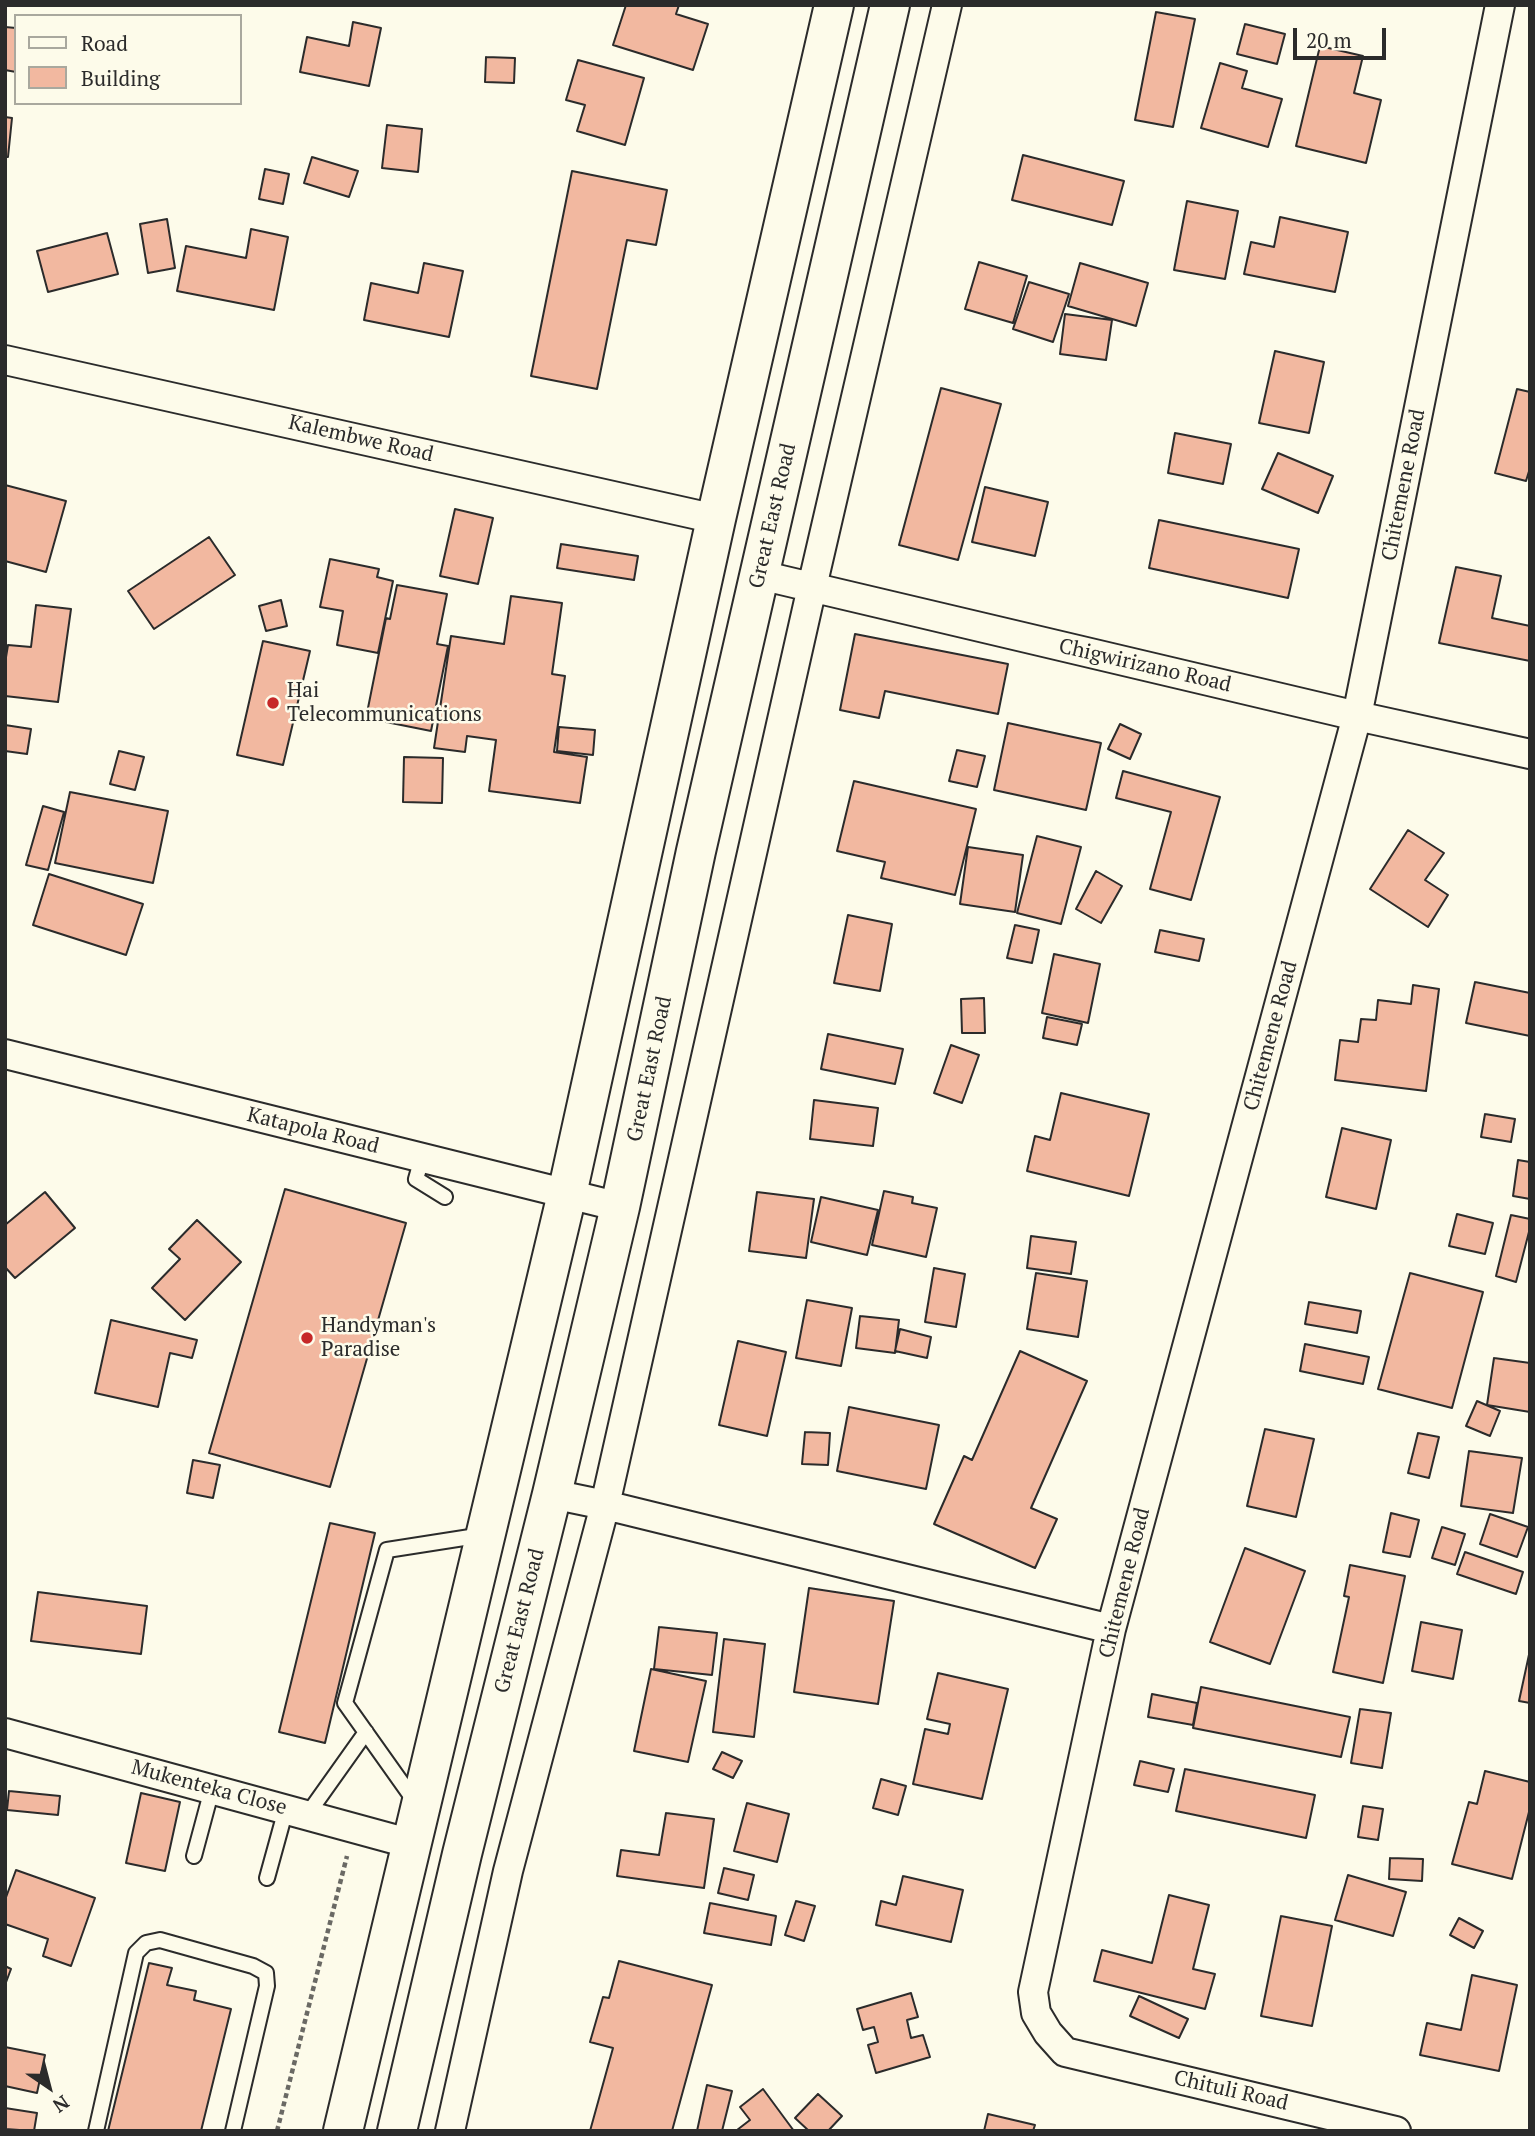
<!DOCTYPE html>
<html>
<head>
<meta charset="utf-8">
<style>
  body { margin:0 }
  #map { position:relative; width:1535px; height:2136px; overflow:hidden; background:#fdfbea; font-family:"PT Serif",serif }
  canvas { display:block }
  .frame { position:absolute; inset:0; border:7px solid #2b2b2b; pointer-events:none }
  .legend { position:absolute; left:14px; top:14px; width:228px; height:91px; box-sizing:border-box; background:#fdfbea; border:2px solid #a9a89e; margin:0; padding:9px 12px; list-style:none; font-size:21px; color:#2b2b2b }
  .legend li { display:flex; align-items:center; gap:14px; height:35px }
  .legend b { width:35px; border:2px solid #a9a89e }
  .north { position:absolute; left:14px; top:2052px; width:70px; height:70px; -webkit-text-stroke:5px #fdfbea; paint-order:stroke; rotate:145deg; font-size:19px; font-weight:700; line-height:28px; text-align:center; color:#2b2b2b }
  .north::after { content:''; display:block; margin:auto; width:24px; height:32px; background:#2b2b2b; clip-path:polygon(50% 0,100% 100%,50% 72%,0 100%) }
  .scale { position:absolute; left:1293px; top:28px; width:93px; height:32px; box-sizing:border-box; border:4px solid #2b2b2b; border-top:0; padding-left:9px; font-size:21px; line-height:24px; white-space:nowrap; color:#2b2b2b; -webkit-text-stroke:5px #fdfbea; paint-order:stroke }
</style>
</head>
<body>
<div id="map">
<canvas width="1535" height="2136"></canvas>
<div class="frame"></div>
<ul class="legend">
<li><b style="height:9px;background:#fdfbea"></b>Road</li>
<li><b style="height:19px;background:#f2b8a0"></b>Building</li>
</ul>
<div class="north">N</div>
<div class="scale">20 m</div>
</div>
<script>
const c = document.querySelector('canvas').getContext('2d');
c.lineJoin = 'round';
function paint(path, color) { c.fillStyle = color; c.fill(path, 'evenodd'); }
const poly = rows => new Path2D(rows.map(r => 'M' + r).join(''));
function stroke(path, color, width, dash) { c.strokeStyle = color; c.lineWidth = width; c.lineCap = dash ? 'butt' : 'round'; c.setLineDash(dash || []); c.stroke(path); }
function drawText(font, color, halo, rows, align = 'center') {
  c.font = font + ' "PT Serif",serif'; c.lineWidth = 5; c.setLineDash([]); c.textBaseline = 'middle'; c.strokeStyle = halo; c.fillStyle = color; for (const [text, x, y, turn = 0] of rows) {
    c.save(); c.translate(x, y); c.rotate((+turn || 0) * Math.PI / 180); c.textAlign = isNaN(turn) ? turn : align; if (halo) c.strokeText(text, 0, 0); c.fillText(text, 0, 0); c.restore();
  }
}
const building = poly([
  [626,5,679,5,676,14,708,24,693,70,613,45,626,5],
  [1156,12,1195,19,1173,127,1135,120,1156,12],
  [353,22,381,28,369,86,300,72,307,37,349,46,353,22],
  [1245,24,1285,34,1277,64,1237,54,1245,24],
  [5,27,16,28,16,72,5,70,5,27],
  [1320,46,1363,56,1354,93,1381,100,1366,163,1296,146,1320,46],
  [486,57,515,58,514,83,485,82,486,57],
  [578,60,644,78,625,145,577,131,585,105,566,100,578,60],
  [1220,63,1247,71,1242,88,1282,99,1268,147,1201,128,1220,63],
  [5,117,12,118,8,157,5,157,5,117],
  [387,125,422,129,418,172,382,168,387,125],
  [1023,155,1124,181,1112,225,1012,200,1023,155],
  [312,157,358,171,349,197,304,183,312,157],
  [265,169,289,174,283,204,259,199,265,169],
  [572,171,667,190,656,245,627,240,597,389,531,376,572,171],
  [1187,201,1238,211,1225,279,1174,270,1187,201],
  [1280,217,1348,232,1335,292,1244,274,1251,242,1274,247,1280,217],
  [167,219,175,268,148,273,140,224,167,219],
  [251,229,288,237,274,310,177,291,186,246,246,258,251,229],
  [107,233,118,274,48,292,37,251,107,233],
  [979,262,1027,276,1013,323,965,309,979,262],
  [424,263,463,271,449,337,364,320,371,283,418,293,424,263],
  [1080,263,1148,283,1136,326,1068,306,1080,263],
  [1029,282,1069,294,1053,342,1013,329,1029,282],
  [1065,314,1112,320,1106,360,1060,354,1065,314],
  [1275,351,1324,362,1309,433,1259,423,1275,351],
  [941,388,1001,404,958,560,899,545,941,388],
  [1517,389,1530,392,1530,468,1526,481,1495,473,1517,389],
  [1175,433,1231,444,1223,484,1168,473,1175,433],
  [1278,453,1333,476,1318,513,1262,489,1278,453],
  [5,485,66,501,46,572,5,561,5,485],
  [985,487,1048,502,1035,556,972,542,985,487],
  [455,509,493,518,478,584,440,576,455,509],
  [1159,520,1299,549,1288,598,1149,568,1159,520],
  [209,537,235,575,154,629,128,591,209,537],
  [561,544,638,556,634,580,557,568,561,544],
  [330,559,379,569,377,577,393,581,378,653,337,645,343,611,320,607,330,559],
  [1456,567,1501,576,1492,618,1530,626,1530,661,1439,643,1456,567],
  [397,585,447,594,437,644,448,646,431,731,366,718,386,618,390,619,397,585],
  [511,596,562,603,552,674,565,676,554,752,587,757,580,803,489,791,496,740,467,736,465,752,434,748,451,636,504,644,511,596],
  [281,600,287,626,266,631,259,606,281,600],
  [36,605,71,609,58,702,5,696,5,663,8,645,31,647,36,605],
  [855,634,1008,664,998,714,885,691,879,718,840,710,855,634],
  [263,641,310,651,283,765,237,755,263,641],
  [1008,723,1101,743,1086,810,994,790,1008,723],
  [1120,724,1141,734,1130,759,1108,749,1120,724],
  [5,725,31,729,27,754,5,751,5,725],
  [559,727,595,730,593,755,557,751,559,727],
  [957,750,985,756,977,787,949,781,957,750],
  [119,751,144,757,135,790,110,784,119,751],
  [404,757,443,758,442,803,403,802,404,757],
  [1123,771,1220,797,1191,900,1150,889,1171,812,1116,798,1123,771],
  [854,781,976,809,955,895,881,878,885,862,837,851,854,781],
  [70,792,168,811,153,883,55,863,70,792],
  [43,806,64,812,48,870,26,865,43,806],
  [1408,830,1444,853,1425,880,1448,895,1428,927,1370,889,1408,830],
  [1037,836,1081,847,1061,924,1017,913,1037,836],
  [968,847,1023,855,1015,912,960,904,968,847],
  [1096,871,1122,886,1101,923,1076,909,1096,871],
  [49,874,143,904,126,955,33,925,49,874],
  [848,915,892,924,880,991,834,983,848,915],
  [1015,925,1039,930,1032,963,1007,958,1015,925],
  [1160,930,1204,939,1199,961,1155,952,1160,930],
  [1054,954,1100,964,1088,1023,1042,1013,1054,954],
  [1475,982,1530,993,1530,1036,1466,1023,1475,982],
  [1413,985,1439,989,1426,1091,1335,1080,1340,1040,1358,1042,1361,1019,1376,1020,1378,1000,1411,1004,1413,985],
  [984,998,985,1033,962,1033,961,999,984,998],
  [1047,1017,1082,1024,1077,1045,1043,1038,1047,1017],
  [828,1034,903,1049,895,1084,821,1069,828,1034],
  [951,1045,979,1055,962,1103,934,1093,951,1045],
  [1061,1093,1149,1114,1129,1196,1027,1171,1035,1136,1050,1140,1061,1093],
  [814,1100,878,1108,873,1146,810,1139,814,1100],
  [1485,1114,1515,1119,1511,1142,1481,1137,1485,1114],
  [1342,1128,1391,1140,1376,1209,1326,1197,1342,1128],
  [1518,1160,1530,1162,1530,1199,1513,1196,1518,1160],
  [285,1189,406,1223,330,1487,209,1453,285,1189],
  [884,1191,913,1197,912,1203,937,1208,926,1257,872,1245,884,1191],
  [45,1192,75,1228,15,1278,5,1267,5,1225,45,1192],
  [757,1192,814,1199,806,1258,749,1251,757,1192],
  [821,1197,878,1210,867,1255,811,1242,821,1197],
  [1457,1214,1493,1223,1485,1254,1449,1246,1457,1214],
  [1511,1215,1530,1219,1530,1228,1516,1282,1496,1276,1511,1215],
  [197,1220,241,1262,185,1320,152,1288,180,1259,169,1249,197,1220],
  [1031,1236,1076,1242,1071,1274,1027,1268,1031,1236],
  [934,1268,965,1274,956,1327,925,1322,934,1268],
  [1036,1273,1087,1281,1078,1337,1027,1329,1036,1273],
  [1410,1273,1483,1292,1452,1408,1378,1389,1410,1273],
  [807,1300,852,1308,841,1366,796,1358,807,1300],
  [1309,1302,1361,1311,1357,1333,1305,1324,1309,1302],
  [860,1316,899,1320,895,1353,856,1348,860,1316],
  [111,1320,197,1340,192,1358,170,1353,158,1407,95,1393,111,1320],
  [900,1329,931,1337,927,1358,895,1351,900,1329],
  [738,1341,786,1352,767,1436,719,1425,738,1341],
  [1305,1344,1369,1357,1363,1384,1300,1371,1305,1344],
  [1020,1351,1087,1381,1031,1508,1057,1519,1035,1568,934,1524,964,1456,972,1460,1020,1351],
  [1494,1358,1530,1363,1530,1412,1487,1405,1494,1358],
  [1477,1401,1500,1411,1490,1436,1466,1426,1477,1401],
  [849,1407,939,1425,926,1489,837,1471,849,1407],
  [1265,1429,1314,1439,1296,1517,1247,1506,1265,1429],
  [805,1432,830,1433,828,1465,802,1464,805,1432],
  [1418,1433,1439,1437,1429,1478,1408,1473,1418,1433],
  [1469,1451,1522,1458,1513,1513,1461,1506,1469,1451],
  [193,1460,220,1465,213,1498,187,1493,193,1460],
  [1391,1513,1419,1520,1410,1557,1383,1552,1391,1513],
  [1490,1514,1528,1527,1517,1557,1480,1544,1490,1514],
  [330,1523,375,1533,325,1743,279,1732,330,1523],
  [1442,1527,1465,1534,1455,1565,1432,1558,1442,1527],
  [1245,1548,1305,1571,1270,1664,1210,1642,1245,1548],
  [1465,1552,1523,1572,1516,1594,1457,1574,1465,1552],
  [1350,1565,1405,1576,1383,1683,1333,1672,1349,1597,1344,1596,1350,1565],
  [809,1588,894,1601,878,1704,794,1692,809,1588],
  [38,1592,147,1606,141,1654,31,1641,38,1592],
  [1421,1622,1462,1630,1453,1679,1412,1671,1421,1622],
  [659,1627,717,1633,712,1675,654,1669,659,1627],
  [724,1639,765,1644,754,1737,713,1732,724,1639],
  [1530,1650,1530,1703,1519,1701,1530,1650],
  [651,1669,706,1681,688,1762,634,1751,651,1669],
  [938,1673,1008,1689,982,1799,913,1784,925,1729,948,1734,950,1724,927,1719,938,1673],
  [1201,1687,1350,1717,1341,1757,1193,1728,1201,1687],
  [1152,1694,1197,1703,1193,1725,1148,1717,1152,1694],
  [1360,1709,1391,1713,1382,1768,1351,1763,1360,1709],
  [722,1752,742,1761,733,1778,713,1769,722,1752],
  [1140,1761,1174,1769,1168,1792,1134,1785,1140,1761],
  [1185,1769,1315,1795,1306,1838,1176,1811,1185,1769],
  [1485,1771,1530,1782,1530,1808,1512,1879,1452,1864,1469,1802,1477,1804,1485,1771],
  [881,1779,906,1786,898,1815,873,1808,881,1779],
  [9,1791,60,1796,58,1815,7,1810,9,1791],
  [141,1793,180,1802,165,1871,126,1863,141,1793],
  [747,1803,789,1814,777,1862,734,1851,747,1803],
  [1363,1806,1383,1809,1378,1840,1358,1837,1363,1806],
  [666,1813,714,1819,704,1888,617,1876,621,1850,659,1855,666,1813],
  [1390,1858,1423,1859,1422,1881,1389,1879,1390,1858],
  [724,1868,754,1875,748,1900,718,1893,724,1868],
  [16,1870,95,1898,71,1966,43,1956,48,1939,5,1924,5,1900,16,1870],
  [1348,1875,1406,1892,1393,1936,1335,1920,1348,1875],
  [903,1876,963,1890,951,1942,876,1925,881,1901,896,1905,903,1876],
  [1169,1895,1209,1905,1193,1969,1215,1974,1205,2009,1094,1981,1102,1950,1152,1963,1169,1895],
  [796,1901,815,1906,804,1941,785,1935,796,1901],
  [710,1903,776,1916,771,1945,704,1933,710,1903],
  [1281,1916,1332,1926,1312,2026,1261,2016,1281,1916],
  [1459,1918,1483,1931,1474,1948,1450,1935,1459,1918],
  [619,1961,712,1985,672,2131,590,2131,613,2048,590,2042,603,1997,609,1998,619,1961],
  [149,1963,172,1968,167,1985,196,1991,194,2000,231,2009,201,2131,108,2131,149,1963],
  [5,1966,11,1969,5,1985,5,1966],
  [1472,1975,1517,1985,1499,2071,1420,2055,1427,2023,1461,2030,1472,1975],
  [911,1993,918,2017,907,2020,911,2038,923,2035,930,2057,876,2073,868,2045,878,2042,874,2027,863,2030,857,2009,911,1993],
  [1139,1996,1188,2019,1179,2038,1130,2016,1139,1996],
  [5,2047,45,2055,37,2093,5,2086,5,2047],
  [707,2085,732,2091,722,2131,697,2131,707,2085],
  [763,2089,794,2131,737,2130,750,2120,740,2107,763,2089],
  [818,2094,842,2116,828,2131,809,2131,795,2118,818,2094],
  [5,2108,37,2113,34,2131,5,2129,5,2108],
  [988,2114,1035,2125,1033,2131,984,2131,988,2114]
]);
paint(building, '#f2b8a0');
stroke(building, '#2b2b2b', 2);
const lane = poly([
  [422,1158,416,1179,445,1197],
  [416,1803,345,1703,387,1550,483,1535],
  [307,1815,366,1732],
  [194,1856,212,1789],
  [267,1878,286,1809],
  [96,2131,136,1953,146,1943,160,1940,253,1966,266,1973,267,1986,233,2131]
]);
const street = poly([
  [5,360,716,519],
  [760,575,1357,716,1530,754],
  [5,1054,620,1207],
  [552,1494,605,1505,1111,1629],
  [5,1733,412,1844],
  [450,2131,508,1871,605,1505,812,587,947,5],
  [1396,2131,1065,2052,1048,2033,1036,2013,1033,1992,1111,1629,1357,716,1500,5]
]);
const primary = poly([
  [343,2131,567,1194,716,519,834,5],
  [397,2131,462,1854,552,1494,620,1207,696,851,890,5]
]);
stroke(lane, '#2b2b2b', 18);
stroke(street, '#2b2b2b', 32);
stroke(primary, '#2b2b2b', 42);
stroke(poly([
  [277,2131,347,1856]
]), '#6a6964', 4.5, [5, 3.5]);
stroke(lane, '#fdfbea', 14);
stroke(street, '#fdfbea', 28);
stroke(primary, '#fdfbea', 38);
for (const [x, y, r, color] of [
  [273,703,7,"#c62828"],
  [307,1338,7,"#c62828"]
]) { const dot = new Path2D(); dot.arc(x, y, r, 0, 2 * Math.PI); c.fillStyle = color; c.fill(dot); stroke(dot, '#fdfbea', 2.5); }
drawText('21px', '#2b2b2b', '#fdfbea', [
  ["Kalembwe Road",361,439,13],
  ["Chitemene Road",1404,485,-79],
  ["Great East Road",773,516,-77],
  ["Chigwirizano Road",1145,666,13],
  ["Chitemene Road",1271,1036,-75],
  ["Great East Road",650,1069,-78],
  ["Katapola Road",313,1131,14],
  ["Chitemene Road",1125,1583,-76],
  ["Great East Road",520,1621,-76],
  ["Mukenteka Close",209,1788,15],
  ["Chituli Road",1231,2091,13]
]);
drawText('21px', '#2b2b2b', '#fdfbea', [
  ["Hai",287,691],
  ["Telecommunications",287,715],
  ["Handyman's",321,1326],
  ["Paradise",321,1350]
], 'left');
</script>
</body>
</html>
